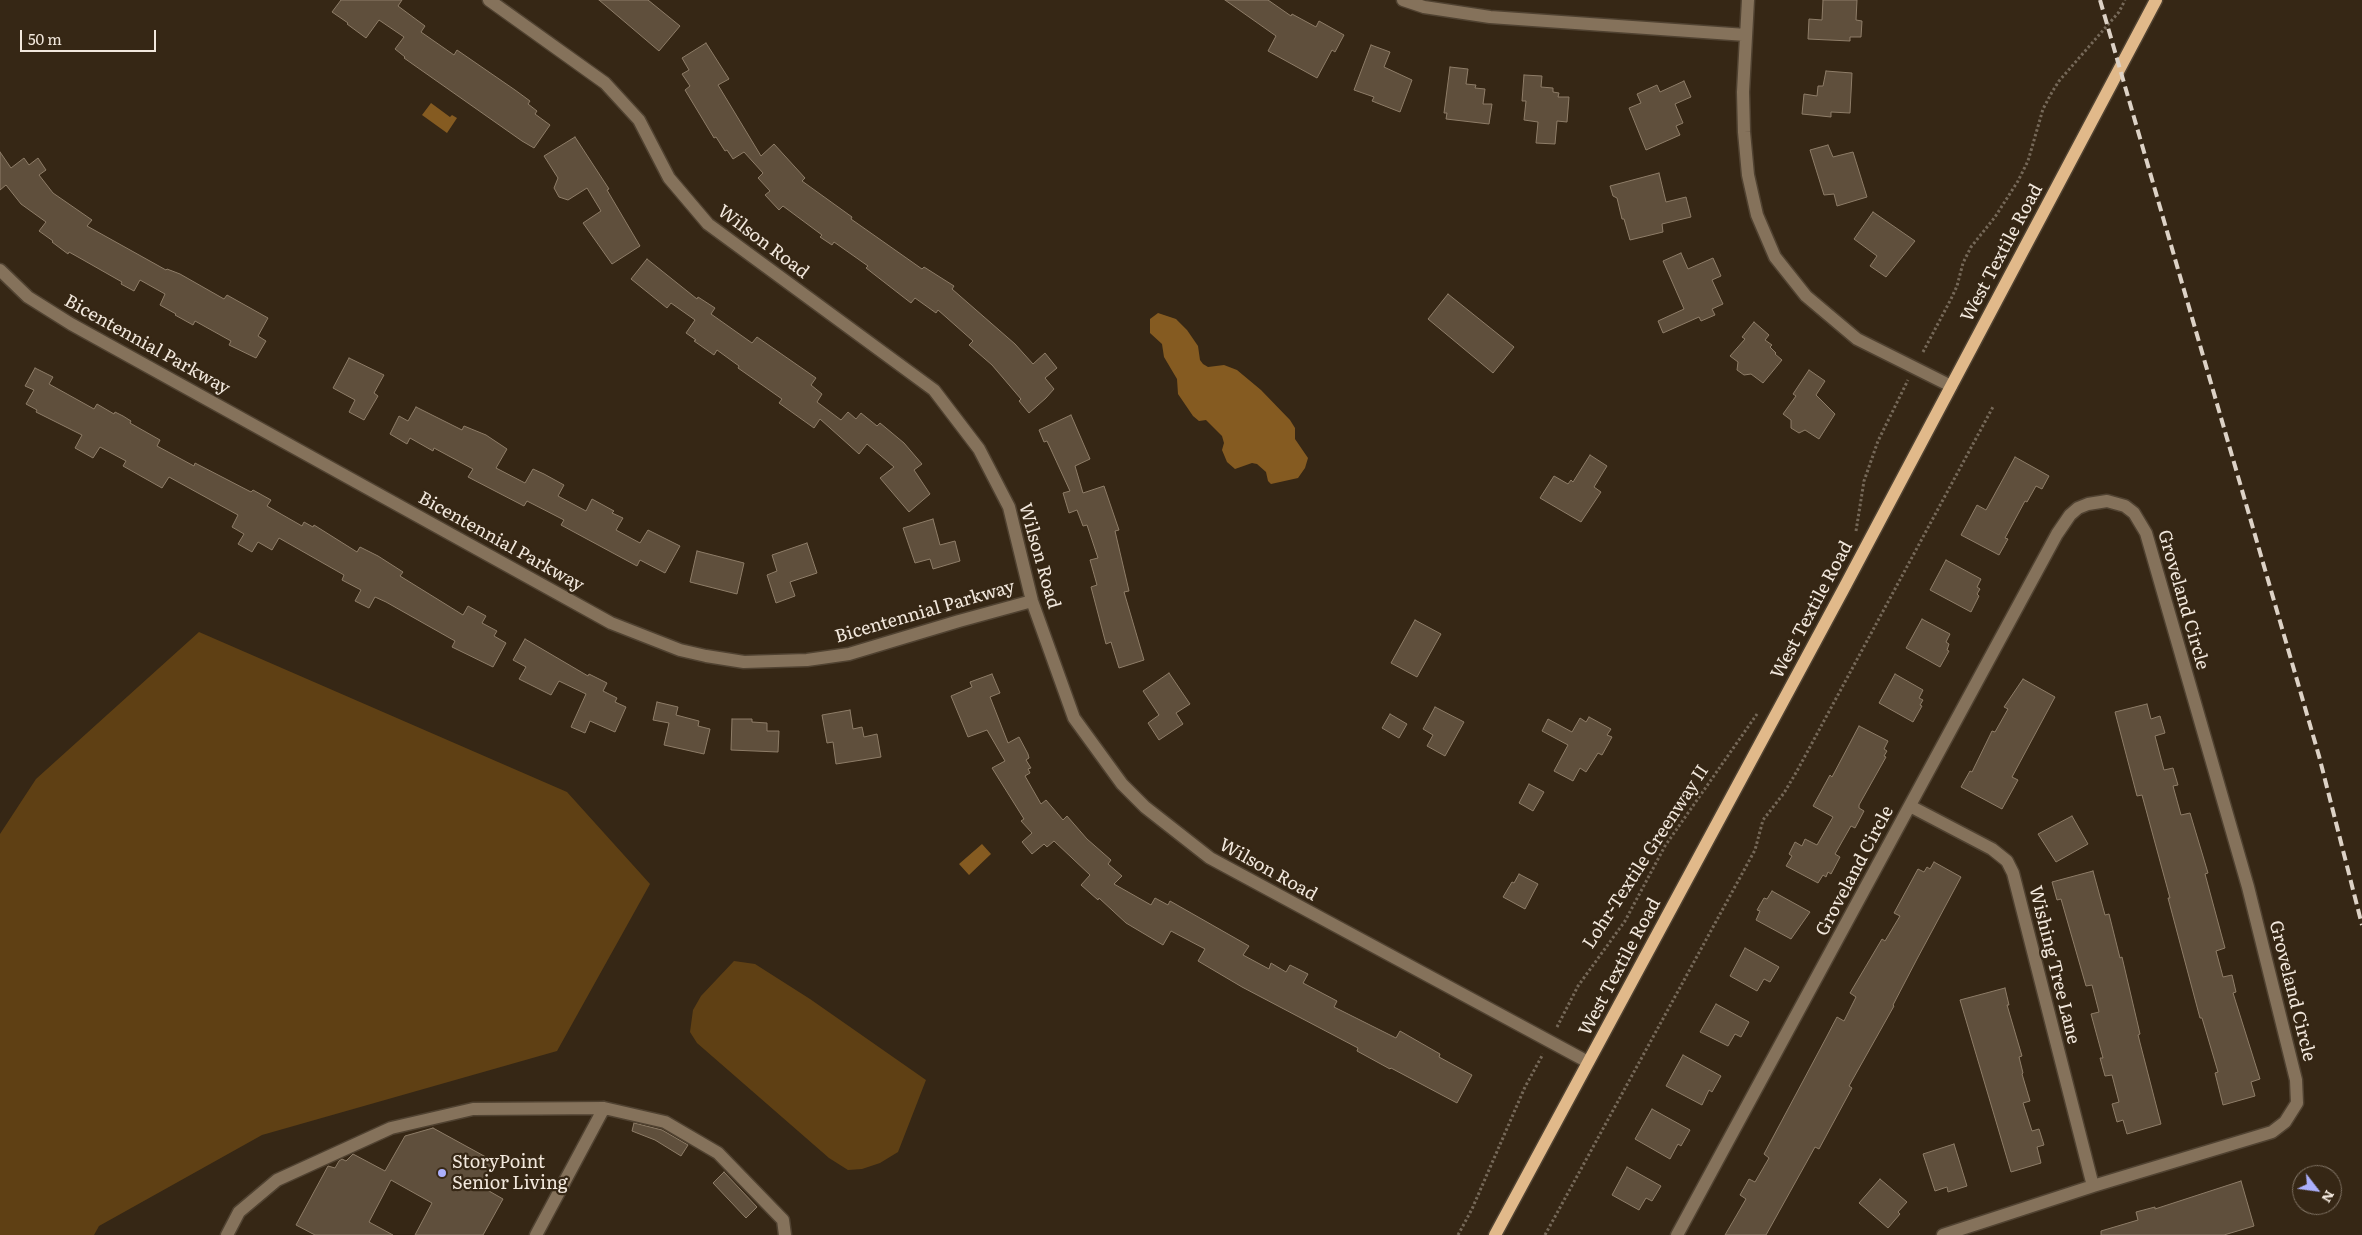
<!DOCTYPE html>
<html>
<head>
<meta charset="utf-8">
<style>
  body { margin:0 }
  #map { position:relative; width:2362px; height:1235px; overflow:hidden; background:#362715; font-family:Literata,serif }
  canvas { display:block }
  .north { position:absolute; left:2292px; top:1165px; width:50px; height:50px; box-sizing:border-box; background:#362715; border:1px solid #817465; border-radius:50%; rotate:120deg; font-size:14px; font-weight:700; line-height:20px; text-align:center; color:#f2e8dd }
  .north::after { content:''; display:block; margin:auto; width:18px; height:22px; background:#abaffb; clip-path:polygon(50% 0,100% 100%,50% 72%,0 100%) }
  .scale { position:absolute; left:20px; top:30px; width:136px; height:22px; box-sizing:border-box; border:2px solid #f2e8dd; border-top:0; padding-left:6px; font-size:15px; line-height:18px; white-space:nowrap; color:#f2e8dd; -webkit-text-stroke:4px #362715; paint-order:stroke }
</style>
</head>
<body>
<div id="map">
<canvas width="2362" height="1235"></canvas>
<div class="north">N</div>
<div class="scale">50 m</div>
</div>
<script>
const c = document.querySelector('canvas').getContext('2d');
c.lineJoin = 'round';
function paint(path, color) { c.fillStyle = color; c.fill(path, 'evenodd'); }
const poly = rows => new Path2D(rows.map(r => 'M' + r).join(''));
function stroke(path, color, width, dash) { c.strokeStyle = color; c.lineWidth = width; c.lineCap = dash ? 'butt' : 'round'; c.setLineDash(dash || []); c.stroke(path); }
function drawText(font, color, halo, rows, align = 'center') {
  c.font = font + ' Literata,serif'; c.lineWidth = 4.5; c.setLineDash([]); c.textBaseline = 'middle'; c.strokeStyle = halo; c.fillStyle = color; for (const [text, x, y, turn = 0] of rows) {
    c.save(); c.translate(x, y); c.rotate((+turn || 0) * Math.PI / 180); c.textAlign = isNaN(turn) ? turn : align; if (halo) c.strokeText(text, 0, 0); c.fillText(text, 0, 0); c.restore();
  }
}
paint(poly([
  [199,632,567,792,650,884,557,1051,262,1135,99,1226,94,1235,0,1235,0,834,36,779],
  [734,961,755,964,810,999,926,1080,898,1152,880,1163,862,1169,848,1170,829,1158,697,1043,690,1032,693,1010,701,996]
]), '#5f4014');
paint(poly([
  [431,103,450,117,452,115,457,118,447,133,422,115],
  [1158,313,1176,319,1187,330,1198,346,1200,360,1203,364,1208,367,1224,365,1237,370,1261,390,1290,420,1295,428,1295,439,1308,458,1305,468,1298,478,1271,484,1268,481,1266,472,1257,464,1252,463,1235,469,1227,462,1222,450,1224,443,1222,436,1206,420,1199,421,1193,416,1178,394,1177,379,1164,357,1162,344,1150,333,1150,319],
  [982,844,991,854,969,875,959,864]
]), '#855b21');
const building = poly([
  [341,0,402,0,398,6,425,26,421,32,454,55,457,50,515,90,530,101,528,104,537,111,535,114,550,125,534,148,522,141,404,58,405,57,395,49,404,37,379,20,366,38,347,24,348,23,332,12,341,0],
  [599,0,648,0,680,26,659,51,599,0],
  [1225,0,1268,0,1291,16,1292,14,1316,27,1319,21,1344,35,1335,52,1332,50,1317,78,1268,51,1276,36,1225,0],
  [1823,0,1857,0,1856,20,1862,21,1861,37,1850,37,1850,41,1808,39,1809,19,1822,20,1823,0],
  [706,43,729,79,718,85,761,156,774,144,805,178,802,181,852,217,851,219,922,269,924,267,954,286,952,289,1015,344,1033,364,1045,353,1057,368,1045,378,1054,389,1046,398,1029,413,1019,401,1021,399,992,365,969,345,973,341,938,310,936,313,915,298,911,303,866,268,868,266,834,242,832,245,820,237,822,235,783,206,779,210,765,195,770,191,758,178,763,173,744,152,733,159,727,150,725,151,716,137,714,138,685,90,690,86,682,74,689,70,682,58,706,43],
  [1371,45,1390,52,1384,67,1412,80,1400,112,1372,101,1374,97,1354,90,1371,45],
  [1450,67,1468,69,1466,84,1476,85,1475,88,1485,89,1483,104,1492,104,1489,124,1446,119,1447,113,1444,113,1450,67],
  [1826,71,1852,73,1850,113,1831,112,1831,117,1802,114,1804,94,1817,96,1818,86,1823,86,1826,71],
  [1524,75,1542,76,1541,87,1553,88,1553,92,1559,93,1558,97,1569,97,1567,122,1557,121,1555,144,1536,143,1538,122,1524,120,1526,101,1522,101,1524,75],
  [1684,81,1691,97,1675,104,1683,123,1676,126,1680,135,1646,150,1629,108,1641,103,1637,94,1657,85,1660,92,1684,81],
  [575,137,609,189,607,190,640,246,612,264,583,223,601,211,587,188,568,200,559,197,554,188,558,178,544,156,575,137],
  [1828,145,1833,157,1853,152,1867,197,1837,206,1834,194,1824,195,1810,150,1828,145],
  [0,152,11,168,24,158,29,165,38,158,46,170,39,175,53,193,92,220,87,226,166,270,167,269,180,274,224,299,227,295,268,318,258,336,266,341,256,358,229,345,231,341,195,321,193,325,175,315,176,314,160,305,165,294,140,280,134,291,121,284,122,282,78,257,69,252,68,254,52,242,53,241,39,231,46,222,21,204,6,185,0,190,0,152],
  [1659,173,1666,202,1686,197,1691,217,1662,224,1663,232,1630,240,1624,219,1622,219,1617,198,1613,196,1610,186,1659,173],
  [1873,212,1915,241,1886,277,1870,266,1877,256,1854,239,1873,212],
  [1681,253,1688,269,1713,258,1721,276,1712,280,1723,304,1712,309,1715,315,1701,321,1699,317,1663,333,1658,321,1684,309,1663,261,1681,253],
  [647,259,697,299,698,297,715,308,711,314,752,343,757,337,816,378,811,385,822,394,817,402,841,420,848,412,856,419,861,413,877,426,880,423,904,443,922,464,914,470,930,494,909,512,880,478,894,467,867,444,859,454,820,419,814,428,779,403,782,399,738,368,739,366,717,350,714,355,694,341,696,340,686,333,695,320,671,303,667,308,631,279,647,259],
  [1448,294,1514,347,1493,373,1428,319,1448,294],
  [1754,322,1769,335,1765,340,1772,345,1770,347,1776,353,1775,354,1782,360,1763,383,1751,374,1744,375,1737,370,1738,362,1730,356,1745,339,1742,337,1754,322],
  [349,358,384,375,374,393,378,396,364,420,349,412,355,400,333,388,349,358],
  [35,368,53,377,49,384,94,409,97,404,114,414,115,412,123,416,131,421,130,423,160,440,157,446,194,466,195,463,251,492,253,490,271,500,267,506,302,526,304,522,313,527,314,525,357,552,360,547,378,556,403,572,400,576,463,615,468,606,486,616,482,623,497,631,494,636,506,643,493,667,452,647,455,641,386,602,375,597,369,608,355,601,361,590,342,580,344,575,279,538,272,550,258,542,252,552,238,544,244,534,232,527,238,515,169,477,162,488,123,466,126,461,100,447,93,458,75,448,82,435,36,412,37,410,26,404,34,390,25,386,35,368],
  [1809,370,1825,381,1816,395,1835,414,1819,439,1805,430,1799,433,1791,428,1791,420,1783,414,1796,396,1793,394,1809,370],
  [416,407,462,430,464,426,486,435,507,449,496,468,525,483,533,469,544,474,564,485,558,496,586,511,592,499,614,511,612,513,623,518,616,530,640,543,648,530,680,546,665,573,640,560,637,566,561,525,564,520,527,501,524,506,468,477,473,469,434,448,433,451,410,438,407,444,390,434,399,416,408,421,416,407],
  [1071,415,1090,459,1075,466,1083,493,1104,486,1119,530,1115,531,1129,591,1124,592,1144,660,1119,668,1111,642,1106,644,1091,587,1097,585,1090,560,1098,558,1087,525,1083,526,1077,510,1069,513,1063,493,1070,491,1047,441,1044,442,1039,430,1071,415],
  [1590,455,1607,466,1594,487,1601,492,1581,522,1540,498,1554,476,1568,484,1571,480,1573,482,1590,455],
  [2015,457,2049,476,2042,489,2036,486,2027,502,2025,501,2005,538,2008,539,1999,555,1961,535,1977,505,1986,510,2015,457],
  [933,519,940,545,955,541,960,561,933,569,930,559,915,563,903,528,933,519],
  [807,543,817,573,790,582,795,596,776,603,767,575,777,571,772,555,807,543],
  [697,551,744,563,737,594,690,582,697,551],
  [1946,560,1981,579,1977,587,1980,589,1977,594,1979,596,1971,612,1930,590,1946,560],
  [1922,619,1950,634,1946,642,1949,644,1947,650,1949,651,1940,667,1906,648,1922,619],
  [1415,620,1441,634,1417,677,1391,663,1415,620],
  [525,639,588,676,589,674,607,683,603,691,617,698,615,702,626,707,615,732,590,721,585,733,571,727,586,694,559,681,551,695,519,679,526,667,513,660,525,639],
  [1169,673,1190,704,1176,713,1183,724,1159,740,1148,723,1159,715,1143,691,1169,673],
  [992,674,1000,693,990,697,1008,743,1019,737,1028,754,1029,758,1026,760,1031,768,1028,769,1030,773,1025,776,1041,804,1046,800,1063,820,1067,816,1087,839,1111,860,1108,864,1122,876,1114,884,1151,905,1155,898,1168,905,1170,901,1249,946,1243,955,1269,969,1271,963,1286,972,1290,965,1308,974,1303,983,1337,1001,1334,1007,1396,1038,1400,1031,1440,1054,1439,1057,1472,1075,1457,1103,1391,1068,1390,1069,1357,1051,1358,1048,1242,987,1198,961,1205,949,1171,931,1163,945,1126,923,1099,898,1098,900,1081,885,1090,875,1054,841,1047,847,1044,844,1032,854,1022,842,1032,833,1021,821,1024,819,992,768,1005,761,987,730,968,737,951,696,972,687,970,682,992,674],
  [1895,674,1923,690,1919,698,1923,700,1920,705,1922,706,1913,722,1879,703,1895,674],
  [2023,679,2055,697,2012,777,2018,780,2002,809,1961,787,1970,771,1972,772,1992,731,1995,732,2008,709,2004,707,2023,679],
  [657,702,678,707,676,715,699,721,698,726,710,729,704,754,664,745,669,723,653,720,657,702],
  [2147,704,2151,719,2160,716,2165,733,2155,736,2164,770,2173,768,2178,785,2173,786,2181,815,2190,813,2208,873,2205,874,2225,948,2216,951,2223,977,2232,975,2236,992,2233,993,2260,1079,2251,1082,2255,1096,2223,1105,2215,1073,2218,1072,2202,1018,2200,1018,2168,898,2170,898,2142,795,2137,796,2115,712,2147,704],
  [1435,707,1464,722,1445,756,1427,746,1433,735,1423,729,1435,707],
  [850,710,853,729,862,727,864,737,877,734,881,757,836,764,833,742,827,743,822,715,850,710],
  [1390,714,1407,724,1399,738,1382,728,1390,714],
  [1589,717,1611,729,1607,735,1612,737,1602,755,1598,753,1586,772,1580,768,1573,781,1554,771,1568,745,1542,731,1548,719,1572,732,1580,718,1586,722,1589,717],
  [732,719,752,719,752,722,767,723,767,731,779,731,778,752,731,750,732,719],
  [1859,726,1888,741,1884,749,1887,751,1884,756,1886,757,1859,805,1859,808,1864,811,1855,828,1851,826,1835,854,1840,857,1831,874,1828,872,1826,877,1823,875,1818,883,1786,866,1792,856,1789,854,1795,842,1802,846,1805,839,1817,845,1833,817,1813,806,1830,775,1832,777,1859,726],
  [1529,784,1544,792,1533,811,1519,803,1529,784],
  [2072,816,2088,844,2056,862,2038,834,2072,816],
  [1934,862,1961,877,1917,959,1893,1005,1894,1006,1849,1086,1852,1088,1819,1149,1815,1147,1766,1235,1725,1235,1746,1199,1740,1195,1749,1179,1755,1182,1769,1158,1764,1154,1826,1038,1837,1017,1844,1021,1856,997,1850,993,1882,939,1885,941,1900,916,1894,913,1918,869,1924,872,1927,867,1930,869,1934,862],
  [2093,871,2105,915,2109,914,2120,958,2122,957,2140,1034,2138,1035,2161,1124,2127,1134,2123,1120,2117,1122,2112,1104,2119,1102,2112,1075,2105,1076,2100,1058,2103,1058,2091,1014,2099,1012,2092,985,2086,986,2061,899,2057,900,2052,882,2093,871],
  [1519,874,1538,884,1525,909,1503,897,1512,882,1514,883,1519,874],
  [1772,891,1810,912,1791,939,1756,920,1760,911,1757,910,1764,898,1767,899,1772,891],
  [1745,948,1779,967,1770,982,1764,979,1757,991,1730,976,1745,948],
  [2005,988,2009,1005,2007,1005,2022,1056,2019,1057,2023,1073,2022,1074,2030,1101,2023,1103,2032,1131,2039,1129,2044,1145,2037,1147,2041,1163,2011,1172,1960,1000,2005,988],
  [1716,1004,1749,1022,1741,1037,1735,1034,1728,1046,1700,1032,1716,1004],
  [1683,1055,1721,1076,1712,1092,1709,1090,1702,1105,1666,1086,1683,1055],
  [1652,1109,1690,1130,1681,1146,1678,1144,1670,1159,1635,1139,1652,1109],
  [634,1123,662,1130,688,1145,681,1156,655,1140,632,1131,634,1123],
  [433,1128,495,1162,482,1187,503,1199,483,1235,415,1235,432,1203,391,1180,369,1222,393,1235,315,1235,296,1225,328,1166,335,1168,339,1161,342,1159,346,1161,353,1154,385,1171,405,1136,433,1128],
  [1954,1144,1967,1186,1948,1192,1947,1187,1935,1191,1923,1154,1954,1144],
  [1627,1167,1661,1186,1652,1201,1646,1198,1639,1210,1612,1195,1627,1167],
  [724,1172,757,1207,746,1218,713,1183,724,1172],
  [1880,1179,1907,1202,1898,1212,1900,1214,1888,1228,1859,1203,1880,1179],
  [2241,1181,2254,1226,2224,1235,2101,1235,2101,1231,2138,1220,2136,1212,2155,1207,2155,1209,2241,1181]
]);
paint(building, '#5f4f3c');
stroke(building, '#8e7d68', 1);
const minor = poly([
  [489,0,605,83,639,120,669,178,708,224,934,390,979,449,1009,507,1032,601,1074,718,1122,784,1145,807,1210,858,1588,1062],
  [1403,0,1424,7,1490,17,1746,35],
  [1748,0,1743,92,1744,132,1748,175,1757,215,1775,257,1806,296,1857,339,1951,386],
  [0,270,28,297,71,324,611,623,680,650,706,656,744,662,807,660,849,654,959,621,1032,601],
  [1910,806,1992,849,2007,861,2013,873,2093,1186],
  [227,1235,239,1212,277,1180,391,1128,473,1109,604,1108,665,1122,718,1153,783,1220,785,1235],
  [536,1235,604,1108],
  [1677,1235,2057,534,2070,515,2078,508,2088,504,2107,501,2125,506,2134,513,2146,533,2248,887,2296,1080,2297,1103,2285,1122,2272,1132,2093,1186,1943,1235]
]);
const major = poly([
  [1495,1235,1843,590,2156,0]
]);
stroke(minor, '#504231', 15);
stroke(major, '#504231', 15);
stroke(poly([
  [1923,352,1951,299,1957,286,1963,263,1971,247,1995,217,2018,181,2028,161,2043,109,2052,92,2059,81,2119,12,2125,0],
  [1856,531,1864,481,1878,441,1908,380],
  [1557,1027,1578,986,1625,921,1665,846,1757,714],
  [1458,1235,1472,1209,1525,1087,1543,1054],
  [1545,1235,1755,850,1763,820,1784,793,1797,771,1994,405]
]), '#766959', 3, [2.5, 2.5]);
stroke(minor, '#85725b', 12);
stroke(major, '#e1b98a', 12);
stroke(poly([
  [2100,0,2319,756,2362,925]
]), '#ddd2c6', 4, [10, 5]);
for (const [x, y, r, color] of [
  [442,1173,5,"#abaffb"]
]) { const dot = new Path2D(); dot.arc(x, y, r, 0, 2 * Math.PI); c.fillStyle = color; c.fill(dot); stroke(dot, '#362715', 2); }
drawText('18px', '#f2e8dd', '#362715', [
  ["Wilson Road",763,242,37],
  ["West Textile Road",2002,253,-62],
  ["Bicentennial Parkway",147,345,29],
  ["Bicentennial Parkway",501,542,29],
  ["Wilson Road",1039,556,74],
  ["Groveland Circle",2183,600,74],
  ["West Textile Road",1812,610,-62],
  ["Bicentennial Parkway",925,612,-16],
  ["Lohr-Textile Greenway II",1646,857,-57],
  ["Wilson Road",1268,870,29],
  ["Groveland Circle",1855,871,-62],
  ["Wishing Tree Lane",2054,965,76],
  ["West Textile Road",1620,967,-62],
  ["Groveland Circle",2292,991,76]
]);
drawText('18px', '#f2e8dd', '#362715', [
  ["StoryPoint",452,1163],
  ["Senior Living",452,1184]
], 'left');
</script>
</body>
</html>
